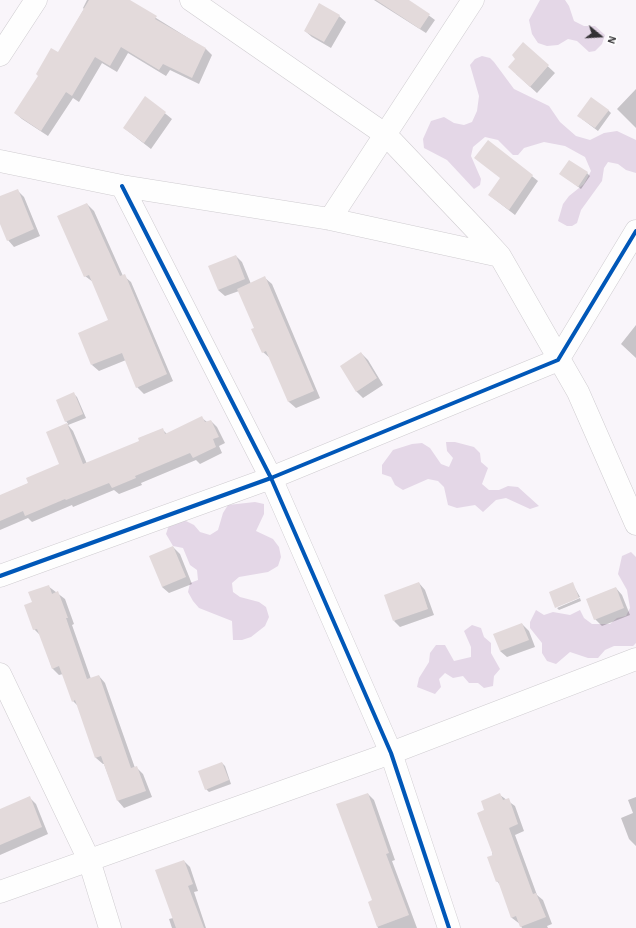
<!DOCTYPE html>
<html>
<head>
<meta charset="utf-8">
<style>
  body { margin:0 }
  #map { position:relative; width:636px; height:928px; overflow:hidden; background:#f9f5fa; font-family:"Alegreya Sans",sans-serif }
  canvas { display:block }
  .north { position:absolute; left:580px; top:16px; width:40px; height:40px; -webkit-text-stroke:3px #fff; paint-order:stroke; rotate:108deg; font-size:11px; font-weight:700; line-height:16px; text-align:center; color:#333134 }
  .north::after { content:''; display:block; margin:auto; width:14px; height:18px; background:#333134; clip-path:polygon(50% 0,100% 100%,50% 72%,0 100%) }
</style>
</head>
<body>
<div id="map">
<canvas width="636" height="928"></canvas>
<div class="north">N</div>
</div>
<script>
const c = document.querySelector('canvas').getContext('2d');
c.lineJoin = 'round';
function paint(path, color) { c.fillStyle = color; c.fill(path, 'evenodd'); }
const poly = rows => new Path2D(rows.map(r => 'M' + r).join(''));
function stroke(path, color, width, dash) { c.strokeStyle = color; c.lineWidth = width; c.lineCap = dash ? 'butt' : 'round'; c.setLineDash(dash || []); c.stroke(path); }
paint(poly([
  [540,0,565,0,569,6,574,21,584,26,595,26,605,35,602,44,595,51,589,52,577,41,568,39,558,45,547,46,538,43,532,34,529,20],
  [482,56,490,58,494,62,514,89,549,106,560,122,576,136,590,140,604,133,617,131,636,140,636,173,626,170,618,164,608,162,604,168,602,181,581,210,577,223,572,226,567,226,558,221,563,204,569,196,584,184,591,171,585,157,565,146,544,142,524,148,518,155,513,155,498,140,485,137,473,147,471,156,481,179,480,185,474,189,447,160,424,148,423,139,431,121,444,117,454,123,464,125,472,122,477,111,479,96,470,65,475,59],
  [446,442,455,442,474,447,480,453,481,462,488,468,482,484,489,490,499,490,508,486,518,487,539,506,530,509,506,498,496,500,483,512,475,505,457,508,448,505,444,487,438,481,428,479,403,490,395,485,391,477,382,474,382,465,393,450,412,444,422,443,430,448,441,464,449,467,453,458,447,451],
  [255,502,264,504,264,514,256,531,273,539,279,547,281,557,278,566,268,572,239,577,232,583,233,592,240,597,259,602,266,607,269,617,265,626,251,637,242,640,233,640,232,621,199,608,193,601,188,592,190,583,198,580,197,570,190,565,183,548,173,546,166,534,169,525,177,521,186,521,194,525,200,532,210,535,218,530,223,513,228,505],
  [631,552,636,557,636,643,633,646,614,646,605,650,598,658,588,658,570,652,556,664,547,661,542,653,542,643,530,628,530,622,536,610,544,615,553,612,570,615,580,610,584,618,592,624,610,624,617,618,626,616,630,608,627,590,618,574,622,556],
  [472,625,481,628,484,637,491,643,491,653,500,669,494,676,493,686,484,688,478,683,469,683,463,676,453,678,445,673,439,679,441,687,435,694,417,687,419,678,429,662,430,653,436,645,445,645,454,661,471,657,471,647,464,631]
]), '#e4d7e7');
paint(poly([
  [87,0,127,0,206,49,212,55,199,84,170,70,166,76,128,53,117,72,102,63,79,102,73,98,48,136,22,119,15,113,58,54,84,9,83,8],
  [374,0,408,0,435,20,426,33],
  [339,16,346,22,331,48,312,37,305,31],
  [524,44,555,73,537,93,516,74,517,59],
  [636,89,636,128,617,109],
  [146,98,172,119,151,149,124,128],
  [608,110,611,113,598,131,582,119],
  [488,141,538,181,515,215,489,195,501,178],
  [587,173,590,176,581,189,561,174],
  [17,190,24,197,40,236,14,247,8,240,0,221,0,197],
  [87,204,94,211,123,276,124,276,131,282,173,381,144,394,137,387,126,360,99,371,92,365,109,321,93,282,85,276],
  [236,256,242,262,251,284,265,278,272,284,320,398,296,408,289,402,271,359,263,352,255,329,239,291,225,296,218,290],
  [636,325,636,358,621,344],
  [361,353,368,360,383,385,363,398,356,391],
  [74,394,77,397,86,418,68,425,73,431,87,464,141,441,162,429,167,434,202,418,207,422,211,421,217,427,225,443,219,446,222,453,200,464,196,460,141,483,142,485,119,494,114,490,73,507,72,505,32,522,28,518,0,530,0,496,29,483,61,464,47,433,68,424,66,421],
  [173,547,180,554,192,584,169,593,162,587],
  [419,583,425,590,434,615,400,627,394,621],
  [572,583,580,597,556,606],
  [48,586,65,599,74,624,72,625,91,679,99,676,105,683,135,768,136,767,143,774,152,797,124,808,118,801,104,764,103,764,96,758,79,707,73,701,63,674,59,675,52,668,41,636,34,629,33,603],
  [616,588,622,595,630,615,602,626,595,619],
  [580,598,581,601,559,610,557,608],
  [522,624,529,631,535,647,507,657,500,651],
  [222,763,225,766,231,784,209,792,206,789],
  [368,794,374,800,395,860,392,861,417,928,378,928,369,903,374,901],
  [500,795,515,806,524,831,515,835,537,895,543,900,552,924,547,926,548,928,522,928,520,924,512,918,500,885,497,881,485,811],
  [29,797,36,804,48,834,0,855,0,810],
  [636,797,636,846,629,839,621,818,633,813,628,800],
  [184,861,190,867,198,891,194,892,206,928,172,928,169,919,173,918]
]), '#0003');
paint(poly([
  [89,0,130,0,157,16,155,19,206,48,192,78,163,64,159,70,121,47,110,66,95,57,72,96,66,92,41,131,14,113,38,76,36,74,51,48,58,52],
  [376,0,409,0,430,14,420,29],
  [319,3,340,15,324,42,304,31],
  [523,42,549,65,530,87,508,67,515,59,512,55],
  [145,96,166,112,144,143,123,128],
  [591,97,609,110,595,128,577,116],
  [488,140,533,175,509,210,488,195,500,178,474,158],
  [569,160,588,172,578,187,559,174],
  [18,189,34,229,7,241,0,224,0,196],
  [87,203,120,276,125,274,167,374,136,388,122,353,91,365,78,333,108,320,89,275,84,277,57,216],
  [236,255,245,279,218,290,208,266],
  [265,276,314,391,288,402,266,351,262,353,251,329,254,328,237,289],
  [361,352,377,378,356,392,340,366],
  [74,392,83,414,65,422,56,400],
  [202,416,205,422,211,420,219,437,213,439,216,447,193,458,190,453,135,476,136,478,112,488,109,483,66,500,65,499,25,516,23,511,0,521,0,495,28,483,26,478,59,464,46,432,67,423,83,464,139,441,138,438,163,428,165,434],
  [173,546,186,577,162,587,149,556],
  [419,582,428,609,393,621,384,595],
  [573,582,579,598,555,608,549,592],
  [49,585,52,594,58,591,68,618,66,618,87,679,99,675,131,768,137,766,146,791,117,801,101,756,95,758,75,700,72,702,59,666,52,669,37,629,33,630,24,605,32,602,28,592],
  [616,587,624,608,594,620,586,599],
  [522,623,529,640,500,651,493,634],
  [222,762,229,780,205,790,198,771],
  [368,793,389,853,386,854,409,915,377,927,368,902,372,900,336,804],
  [500,793,503,800,509,798,518,824,509,828,533,894,536,893,546,917,520,927,516,916,511,918,498,881,496,882,487,857,493,855,477,813,484,810,481,801],
  [30,796,42,827,0,845,0,809],
  [184,860,193,884,188,886,204,928,176,928,155,870]
]), '#e3dadb');
const minor = poly([
  [191,0,386,135,480,234,500,256,578,392,636,524],
  [0,161,122,186,330,219,500,256],
  [122,186,271,478,391,753,449,928],
  [330,219,473,0],
  [0,576,271,478,558,360,636,231],
  [0,674,89,860,110,928],
  [0,892,391,753,636,659]
]);
const tertiary = poly([
  [0,55,36,0]
]);
stroke(minor, '#cfccd0', 23);
stroke(tertiary, '#cfccd0', 23);
stroke(minor, '#fefefe', 22);
stroke(tertiary, '#fefefe', 22);
stroke(poly([
  [122,186,271,478,391,753,449,928],
  [0,576,271,478,558,360,636,231]
]), '#0057b8', 4);
</script>
</body>
</html>
